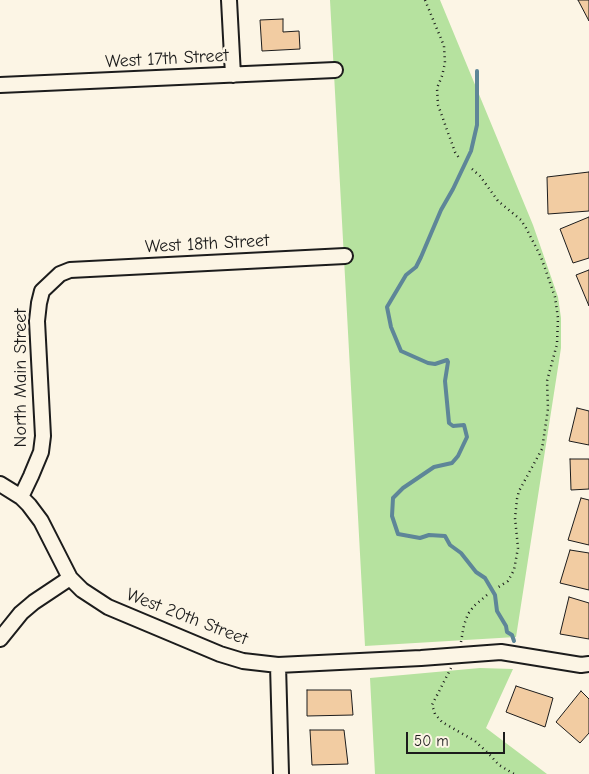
<!DOCTYPE html>
<html>
<head>
<meta charset="utf-8">
<style>
  body { margin:0 }
  #map { position:relative; width:589px; height:774px; overflow:hidden; background:#fcf5e5; font-family:"Comic Neue",sans-serif }
  canvas { display:block }
  .scale { position:absolute; left:406px; top:732px; width:99px; height:22px; box-sizing:border-box; border:2px solid #1c1c1c; border-top:0; padding-left:6px; font-size:15px; line-height:18px; white-space:nowrap; color:#1c1c1c; -webkit-text-stroke:4px #fcf5e5; paint-order:stroke }
</style>
</head>
<body>
<div id="map">
<canvas width="589" height="774"></canvas>
<div class="scale">50 m</div>
</div>
<script>
const c = document.querySelector('canvas').getContext('2d');
c.lineJoin = 'round';
function paint(path, color) { c.fillStyle = color; c.fill(path, 'evenodd'); }
const poly = rows => new Path2D(rows.map(r => 'M' + r).join(''));
function stroke(path, color, width, dash) { c.strokeStyle = color; c.lineWidth = width; c.lineCap = dash ? 'butt' : 'round'; c.setLineDash(dash || []); c.stroke(path); }
function drawText(font, color, halo, rows, align = 'center') {
  c.font = font + ' "Comic Neue",sans-serif'; c.lineWidth = 5; c.setLineDash([]); c.textBaseline = 'middle'; c.strokeStyle = halo; c.fillStyle = color; for (const [text, x, y, turn = 0] of rows) {
    c.save(); c.translate(x, y); c.rotate((+turn || 0) * Math.PI / 180); c.textAlign = isNaN(turn) ? turn : align; if (halo) c.strokeText(text, 0, 0); c.fillText(text, 0, 0); c.restore();
  }
}
paint(poly([
  [330,0,440,0,533,225,558,297,561,318,561,348,516,637,365,646],
  [480,668,513,669,486,728,547,774,375,774,370,678]
]), '#b6e29f');
stroke(poly([
  [477,71,477,125,471,151,453,189,441,210,421,257,416,267,406,275,387,307,391,327,401,351,428,363,435,364,447,360,448,362,445,381,449,423,453,426,464,425,467,437,458,456,452,463,434,467,403,488,393,498,392,516,398,534,420,538,429,535,445,536,450,545,461,553,476,572,485,578,495,595,497,611,506,626,507,632,512,635,514,641]
]), '#5e8698', 4);
const building = poly([
  [578,0,589,0,589,21,578,0],
  [283,19,283,32,299,31,300,49,262,51,260,20,283,19],
  [589,172,589,211,548,214,547,177,589,172],
  [589,217,589,258,573,263,560,229,589,217],
  [589,270,589,306,576,275,589,270],
  [577,408,589,411,589,445,569,441,577,408],
  [570,459,589,459,589,489,571,490,570,459],
  [581,498,589,500,589,545,568,540,581,498],
  [570,550,589,553,589,590,560,583,570,550],
  [569,597,589,603,589,639,560,634,569,597],
  [516,686,553,698,545,727,506,712,516,686],
  [307,690,351,690,353,715,307,716,307,690],
  [581,691,589,699,589,733,580,743,556,722,581,691],
  [310,730,344,730,348,764,312,765,310,730]
]);
paint(building, '#f2cca2');
stroke(building, '#1c1c1c', 1);
const street = poly([
  [229,0,233,75],
  [0,85,335,70],
  [0,484,21,497,29,505,41,521,70,578,82,590,108,607,220,654,243,661,278,665,421,658,501,652,581,665,589,664],
  [21,497,31,476,41,452,43,436,37,321,39,303,42,291,60,274,70,270,345,256],
  [0,639,21,613,34,602,70,578],
  [278,665,281,774]
]);
stroke(street, '#1c1c1c', 18);
stroke(poly([
  [425,0,444,46,445,63,442,76,437,88,438,105,455,152,459,158],
  [472,169,480,176,498,201,521,220,526,228,541,257,555,297,558,318,557,344,547,381,548,409,542,449,519,491,517,499,515,518,518,548,514,570,508,581,497,588],
  [461,642,464,625,468,614,474,606,487,595],
  [451,668,432,705,435,714,442,722,475,741,489,754,499,765,514,774]
]), '#1c1c1c', 2.5, [1, 4]);
stroke(street, '#fcf5e5', 14);
drawText('18px', '#1c1c1c', '#fcf5e5', [
  ["West 17th Street",167,59,-3],
  ["West 18th Street",207,244,-3],
  ["North Main Street",21,378,-90],
  ["West 20th Street",187,617,21]
]);
</script>
</body>
</html>
